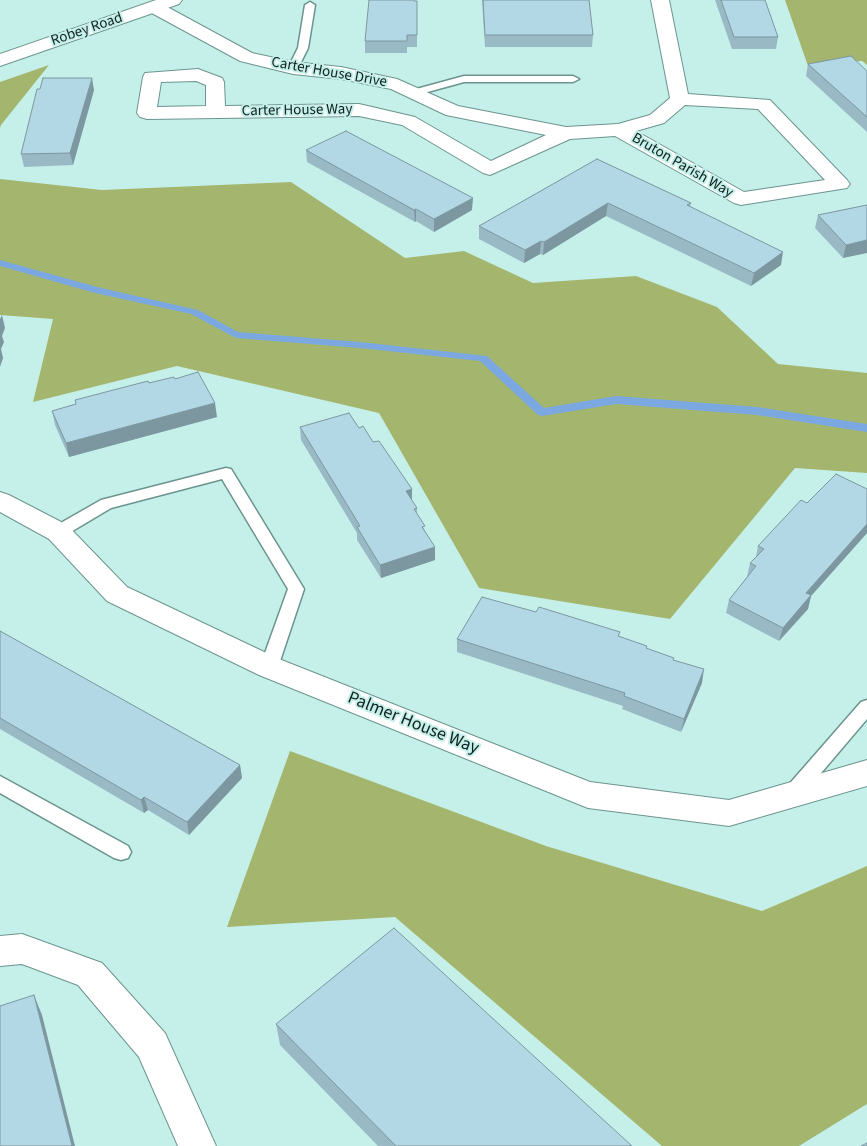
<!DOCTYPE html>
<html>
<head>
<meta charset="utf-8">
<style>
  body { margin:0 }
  canvas { display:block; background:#c5f0ea }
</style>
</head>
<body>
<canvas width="867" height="1146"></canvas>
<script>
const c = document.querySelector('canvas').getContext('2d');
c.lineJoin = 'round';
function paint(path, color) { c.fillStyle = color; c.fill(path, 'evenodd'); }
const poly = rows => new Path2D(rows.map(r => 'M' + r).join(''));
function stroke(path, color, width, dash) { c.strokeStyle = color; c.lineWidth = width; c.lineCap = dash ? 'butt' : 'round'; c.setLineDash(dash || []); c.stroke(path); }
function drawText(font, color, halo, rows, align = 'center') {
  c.font = font + ' "Source Sans 3",sans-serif'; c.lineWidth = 4; c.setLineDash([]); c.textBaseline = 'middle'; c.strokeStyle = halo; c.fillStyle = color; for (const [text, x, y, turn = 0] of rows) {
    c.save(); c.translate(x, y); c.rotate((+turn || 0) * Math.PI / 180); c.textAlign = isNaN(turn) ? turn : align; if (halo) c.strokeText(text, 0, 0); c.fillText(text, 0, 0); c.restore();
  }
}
paint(poly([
  [785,0,867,0,867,65,862,61,808,66],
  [49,65,1,125,0,128,0,82],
  [0,179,102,190,291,182,405,258,464,251,533,283,636,276,717,307,778,364,867,373,867,473,795,468,670,619,479,588,379,413,177,366,33,402,53,319,0,315],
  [290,751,546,846,762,911,867,866,867,1104,799,1146,662,1146,395,917,227,927]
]), '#a4b66e');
paint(poly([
  [0,260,101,288,198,310,238,332,360,342,487,356,544,408,616,396,757,407,867,424,867,432,757,415,616,404,542,416,538,415,480,361,360,348,236,338,191,314,95,293,0,266,0,260]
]), '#7ba8e1');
const service = poly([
  [310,2,315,5,308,48,297,70,289,70,288,68,298,48,305,5,310,2],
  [464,76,573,76,579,79,573,82,464,82,413,96,407,93,409,91,464,76],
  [226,468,231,469,304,589,278,667,275,672,269,674,263,672,260,667,288,589,222,479,111,508,64,536,58,538,52,536,50,532,52,528,101,500,226,468],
  [867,700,867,719,799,799,792,802,785,799,783,794,785,789,861,702,867,700],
  [0,776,128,846,131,852,128,858,121,860,114,858,0,793,0,776]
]);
const minor = poly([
  [651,0,669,0,688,94,770,100,847,180,850,184,847,188,741,205,734,203,615,136,570,139,490,175,483,173,402,125,359,116,147,119,140,117,137,113,143,77,145,73,198,69,222,78,224,82,225,106,359,104,415,117,491,161,546,135,446,115,391,89,341,79,293,74,240,61,148,11,145,7,148,3,154,2,160,3,252,53,293,62,341,67,397,79,458,106,566,127,618,124,650,115,670,98,651,0],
  [196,81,206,85,206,106,157,107,161,82,196,81],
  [685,105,758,109,825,180,744,192,636,131,664,123,685,105],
  [0,492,9,495,67,525,127,587,279,659,590,782,729,800,867,760,867,786,729,826,588,808,259,675,107,601,49,539,0,512,0,492],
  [22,934,102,963,165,1033,216,1146,178,1146,139,1057,78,985,22,964,0,966,0,936,22,934]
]);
const tertiary = poly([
  [156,0,182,0,179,4,0,66,0,54,156,0]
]);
stroke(service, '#6c948f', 3);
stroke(minor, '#6c948f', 2);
stroke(tertiary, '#6c948f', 2);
paint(service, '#fff');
paint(minor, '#fff');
paint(tertiary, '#fff');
paint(poly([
  [482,0,589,0,593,35,592,47,485,47],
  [715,0,765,0,778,37,776,49,732,49],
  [414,1,417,1,417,47,407,47,407,53,365,53,365,41],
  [808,64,867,71,867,132,806,76],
  [40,89,94,90,73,165,24,167,21,154],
  [306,150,472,210,434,232,416,221,415,222,307,162],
  [597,159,691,203,690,207,781,265,751,286,606,216,543,255,540,254,524,263,479,239,479,226],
  [867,205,843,258,815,228,818,215],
  [175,379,217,417,69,457,55,425,52,411,76,404,75,400,149,383],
  [300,427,359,428,373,442,412,489,412,501,417,508,417,514,425,531,435,560,381,578,357,540,357,533,301,440],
  [867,489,867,533,811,596,808,609,779,641,726,613,729,600,747,577,750,563,756,557,758,546,807,503],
  [0,631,240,765,242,778,189,835,148,810,144,813,0,729],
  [619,637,674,660,702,683,681,732,622,709,623,706,457,652,457,639],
  [276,1024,632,1146,378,1146,280,1045]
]), '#99bac5');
paint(poly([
  [92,78,94,90,73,165,70,153],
  [473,198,472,210,434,232,434,219],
  [608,203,606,216,543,255,544,242],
  [416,209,416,221,415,222,414,210],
  [867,240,867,253,843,258,846,245],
  [541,241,540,254,524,263,525,250],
  [783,252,781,265,751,286,754,273],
  [2,315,5,328,2,336,4,342,1,349,3,358,0,367,0,319],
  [215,403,217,417,69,457,66,443],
  [412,489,412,503,406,491],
  [867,524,867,533,811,596,808,609,779,641,783,628,806,593],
  [435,547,435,560,381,578,380,565],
  [704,669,702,683,681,732,684,719],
  [240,765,242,778,189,835,187,822],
  [144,797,148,810,144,813,141,800],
  [34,995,42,1015,75,1146,72,1146]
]), '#7d97a0');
const building = poly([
  [369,0,414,0,414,1,417,1,417,35,407,35,407,41,365,41,369,0],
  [483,0,589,0,593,35,485,35,483,0],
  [721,0,765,0,778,37,734,37,721,0],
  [851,56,867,71,867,117,808,64,851,56],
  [43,78,92,78,70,153,21,154,37,89,40,89,43,78],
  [346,131,473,198,434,219,416,209,414,210,306,150,346,131],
  [597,159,691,203,687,205,783,252,754,273,608,203,544,242,541,241,525,250,479,226,597,159],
  [867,205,867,240,846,245,818,215,867,205],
  [198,372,215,403,66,443,52,411,76,404,75,400,148,381,149,383,174,377,175,379,198,372],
  [349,413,359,428,363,426,373,442,379,441,412,489,406,491,417,508,414,509,425,526,422,527,435,547,380,565,357,527,360,526,300,427,349,413],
  [836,474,867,489,867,524,806,593,811,595,783,628,729,600,756,566,750,563,764,549,758,546,801,500,807,503,836,474],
  [482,597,536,612,539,607,620,632,618,636,647,646,646,648,674,658,673,660,704,669,684,719,624,696,625,693,457,639,482,597],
  [0,631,240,765,187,822,144,797,141,800,0,718,0,631],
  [394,928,632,1146,396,1146,276,1024,394,928],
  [34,995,72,1146,0,1146,0,1006,34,995],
  [867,1143,867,1146,861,1146,867,1143]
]);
paint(building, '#b2d8e5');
stroke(building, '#7d97a0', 1);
drawText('15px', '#112120', '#c5f0ea', [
  ["Robey Road",87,30,-19],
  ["Carter House Drive",329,73,10],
  ["Carter House Way",297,111,-1],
  ["Bruton Parish Way",682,166,30]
]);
drawText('18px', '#112120', '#c5f0ea', [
  ["Palmer House Way",413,724,22]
]);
</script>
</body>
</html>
